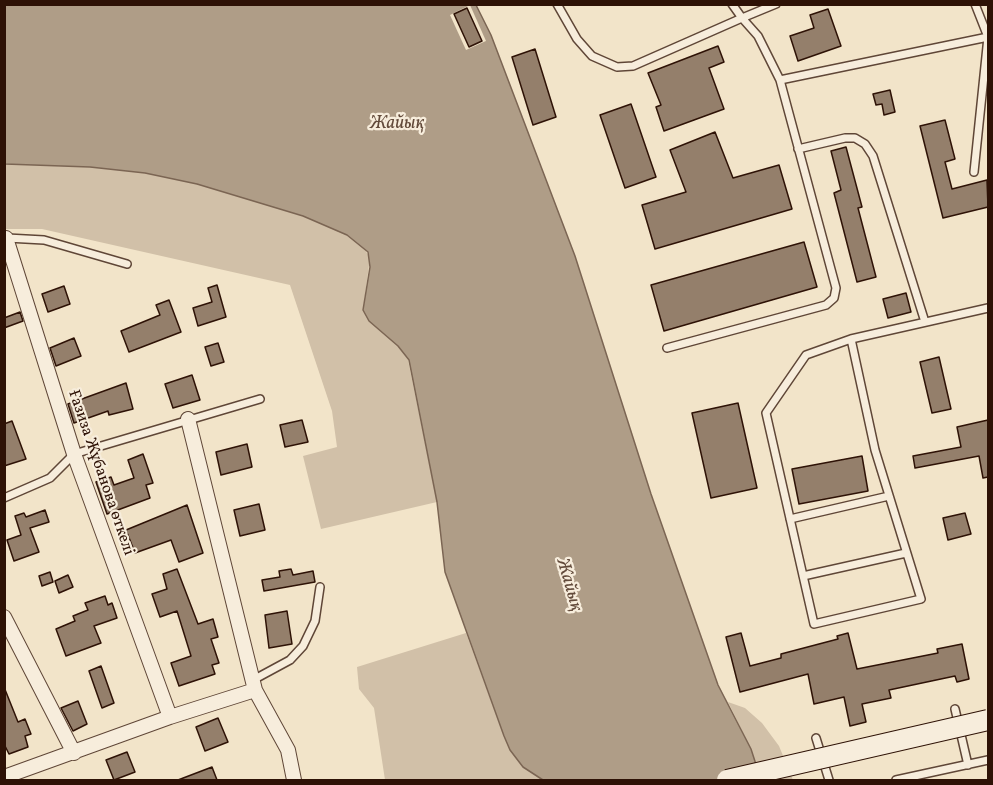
<!DOCTYPE html>
<html>
<head>
<meta charset="utf-8">
<style>
  body { margin:0 }
  #map { position:relative; width:993px; height:785px; overflow:hidden; background:#f2e4c9; font-family:Vollkorn,serif }
  canvas { display:block }
  .frame { position:absolute; inset:0; border:6px solid #2e1206; pointer-events:none }
</style>
</head>
<body>
<div id="map">
<canvas width="993" height="785"></canvas>
<div class="frame"></div>
</div>
<script>
const c = document.querySelector('canvas').getContext('2d');
c.lineJoin = 'round';
function paint(path, color) { c.fillStyle = color; c.fill(path, 'evenodd'); }
const poly = rows => new Path2D(rows.map(r => 'M' + r).join(''));
function stroke(path, color, width, dash) { c.strokeStyle = color; c.lineWidth = width; c.lineCap = dash ? 'butt' : 'round'; c.setLineDash(dash || []); c.stroke(path); }
function drawText(font, color, halo, rows, align = 'center') {
  c.font = font + ' Vollkorn,serif'; c.lineWidth = 4.5; c.setLineDash([]); c.textBaseline = 'middle'; c.strokeStyle = halo; c.fillStyle = color; for (const [text, x, y, turn = 0] of rows) {
    c.save(); c.translate(x, y); c.rotate((+turn || 0) * Math.PI / 180); c.textAlign = isNaN(turn) ? turn : align; if (halo) c.strokeText(text, 0, 0); c.fillText(text, 0, 0); c.restore();
  }
}
paint(poly([
  [5,164,90,167,145,173,197,184,303,216,347,235,361,243,370,258,363,310,370,321,398,346,408,360,437,502,321,529,303,456,337,447,332,411,290,285,42,229,5,229],
  [466,633,504,736,534,774,543,780,385,780,374,708,359,689,357,667],
  [728,702,745,708,762,723,779,746,793,780,761,780,751,749]
]), '#d1c0a8');
const water = poly([
  [5,5,476,5,491,35,575,256,651,494,718,685,751,749,761,780,543,780,523,767,510,750,504,736,445,572,437,502,409,360,398,346,369,321,363,310,370,267,368,252,347,235,303,216,197,184,145,173,90,167,5,164,5,5]
]);
paint(water, '#af9d87');
stroke(water, '#7b6553', 1.5);
paint(poly([
  [470,5,486,41,466,50,450,15]
]), '#f2e4c9');
const building = poly([
  [467,8,482,41,469,47,454,14,467,8],
  [828,9,841,46,798,61,790,36,814,28,810,15,828,9],
  [718,46,724,62,709,68,724,109,664,131,656,107,661,105,648,73,718,46],
  [535,49,556,117,533,125,512,57,535,49],
  [890,90,895,112,884,115,882,104,876,105,873,94,890,90],
  [631,104,656,177,625,188,600,115,631,104],
  [945,120,955,159,945,162,952,189,987,180,988,207,943,218,920,126,945,120],
  [715,132,733,178,779,165,792,209,655,249,642,205,686,192,670,150,715,132],
  [846,147,862,207,858,208,876,277,857,282,834,193,841,190,831,151,846,147],
  [804,242,817,287,664,331,651,285,804,242],
  [217,285,226,317,198,326,193,308,212,302,208,288,217,285],
  [64,286,70,304,48,312,42,294,64,286],
  [906,293,911,312,888,318,883,299,906,293],
  [169,300,181,332,129,352,121,331,160,315,156,305,169,300],
  [20,312,23,321,4,328,4,318,20,312],
  [74,338,81,356,56,366,50,348,74,338],
  [218,343,224,362,211,366,205,347,218,343],
  [939,357,951,409,932,413,920,362,939,357],
  [192,375,200,400,173,408,165,384,192,375],
  [126,383,133,409,109,415,108,411,74,423,68,404,126,383],
  [738,403,757,488,711,498,692,413,738,403],
  [302,420,308,442,285,447,280,425,302,420],
  [988,420,988,477,983,478,979,456,915,468,913,456,961,447,957,427,988,420],
  [12,421,26,459,4,466,4,424,12,421],
  [247,444,252,467,221,475,216,452,247,444],
  [143,454,153,483,146,485,150,498,107,514,96,482,111,477,114,485,134,478,128,460,143,454],
  [862,456,868,491,799,504,792,469,862,456],
  [259,504,265,530,240,536,234,510,259,504],
  [187,505,203,553,179,562,171,540,135,553,126,530,187,505],
  [45,510,49,522,30,528,39,552,14,561,7,540,21,535,15,516,24,513,26,517,45,510],
  [965,513,971,534,948,540,943,518,965,513],
  [177,569,198,624,213,619,218,637,211,639,219,663,212,665,215,674,179,686,171,663,191,656,177,611,160,617,152,594,167,589,163,574,177,569],
  [291,569,293,575,313,571,315,582,264,591,262,580,280,577,279,571,291,569],
  [50,572,53,582,42,586,39,576,50,572],
  [68,575,73,587,59,593,55,581,68,575],
  [105,596,108,605,112,603,117,618,94,626,101,643,66,656,56,629,75,621,73,616,88,610,85,603,105,596],
  [287,611,292,644,269,648,265,615,287,611],
  [741,633,750,666,781,658,781,654,838,639,837,636,848,633,857,669,938,653,937,649,962,644,969,679,957,682,955,676,889,690,891,698,862,704,866,722,850,726,844,697,814,704,808,674,740,692,726,637,741,633],
  [101,666,114,703,102,708,89,671,101,666],
  [4,687,18,722,25,719,31,734,25,736,28,747,9,754,4,744,4,687],
  [78,701,87,724,73,731,61,708,78,701],
  [218,718,228,742,205,751,196,727,218,718],
  [127,752,135,772,114,780,106,760,127,752],
  [212,767,217,780,178,780,212,767]
]);
paint(building, '#947f6b');
stroke(building, '#2e1206', 1.5);
const lane = poly([
  [557,4,577,39,592,56,617,67,633,66,742,18,758,36,780,80,836,288,834,298,826,305,667,348],
  [732,4,742,18,776,4],
  [780,80,988,37],
  [798,149,845,138,855,138,865,144,873,156,925,322],
  [974,172,988,37,975,4],
  [7,238,44,240,127,264],
  [851,339,875,450,921,599,814,624,766,413,806,355,851,339,988,308],
  [4,498,50,478,74,454,260,399],
  [790,519,889,496],
  [803,576,906,553],
  [253,680,290,660,303,646,315,621,320,587],
  [955,709,968,765],
  [816,738,829,780],
  [896,780,988,760]
]);
const street = poly([
  [6,238,74,454,170,717],
  [188,419,255,690,288,750,294,780],
  [4,617,74,753],
  [4,777,170,717,255,690]
]);
stroke(lane, '#5f4637', 10);
stroke(street, '#5f4637', 16);
stroke(lane, '#f7eddc', 7);
stroke(street, '#f7eddc', 14);
const secondaryBridge = poly([
  [727,780,988,720]
]);
stroke(secondaryBridge, '#2e1206', 22, []);
stroke(secondaryBridge, '#f7eddc', 20);
drawText('16px', '#2e1206', '#f7eddc', [
  ["Ғазиза Жұбанова өткелі",100,473,71]
]);
drawText('italic 18px', '#624a3a', '#f7eddc', [
  ["Жайық",397,125],
  ["Жайық",568,585,74]
]);
</script>
</body>
</html>
